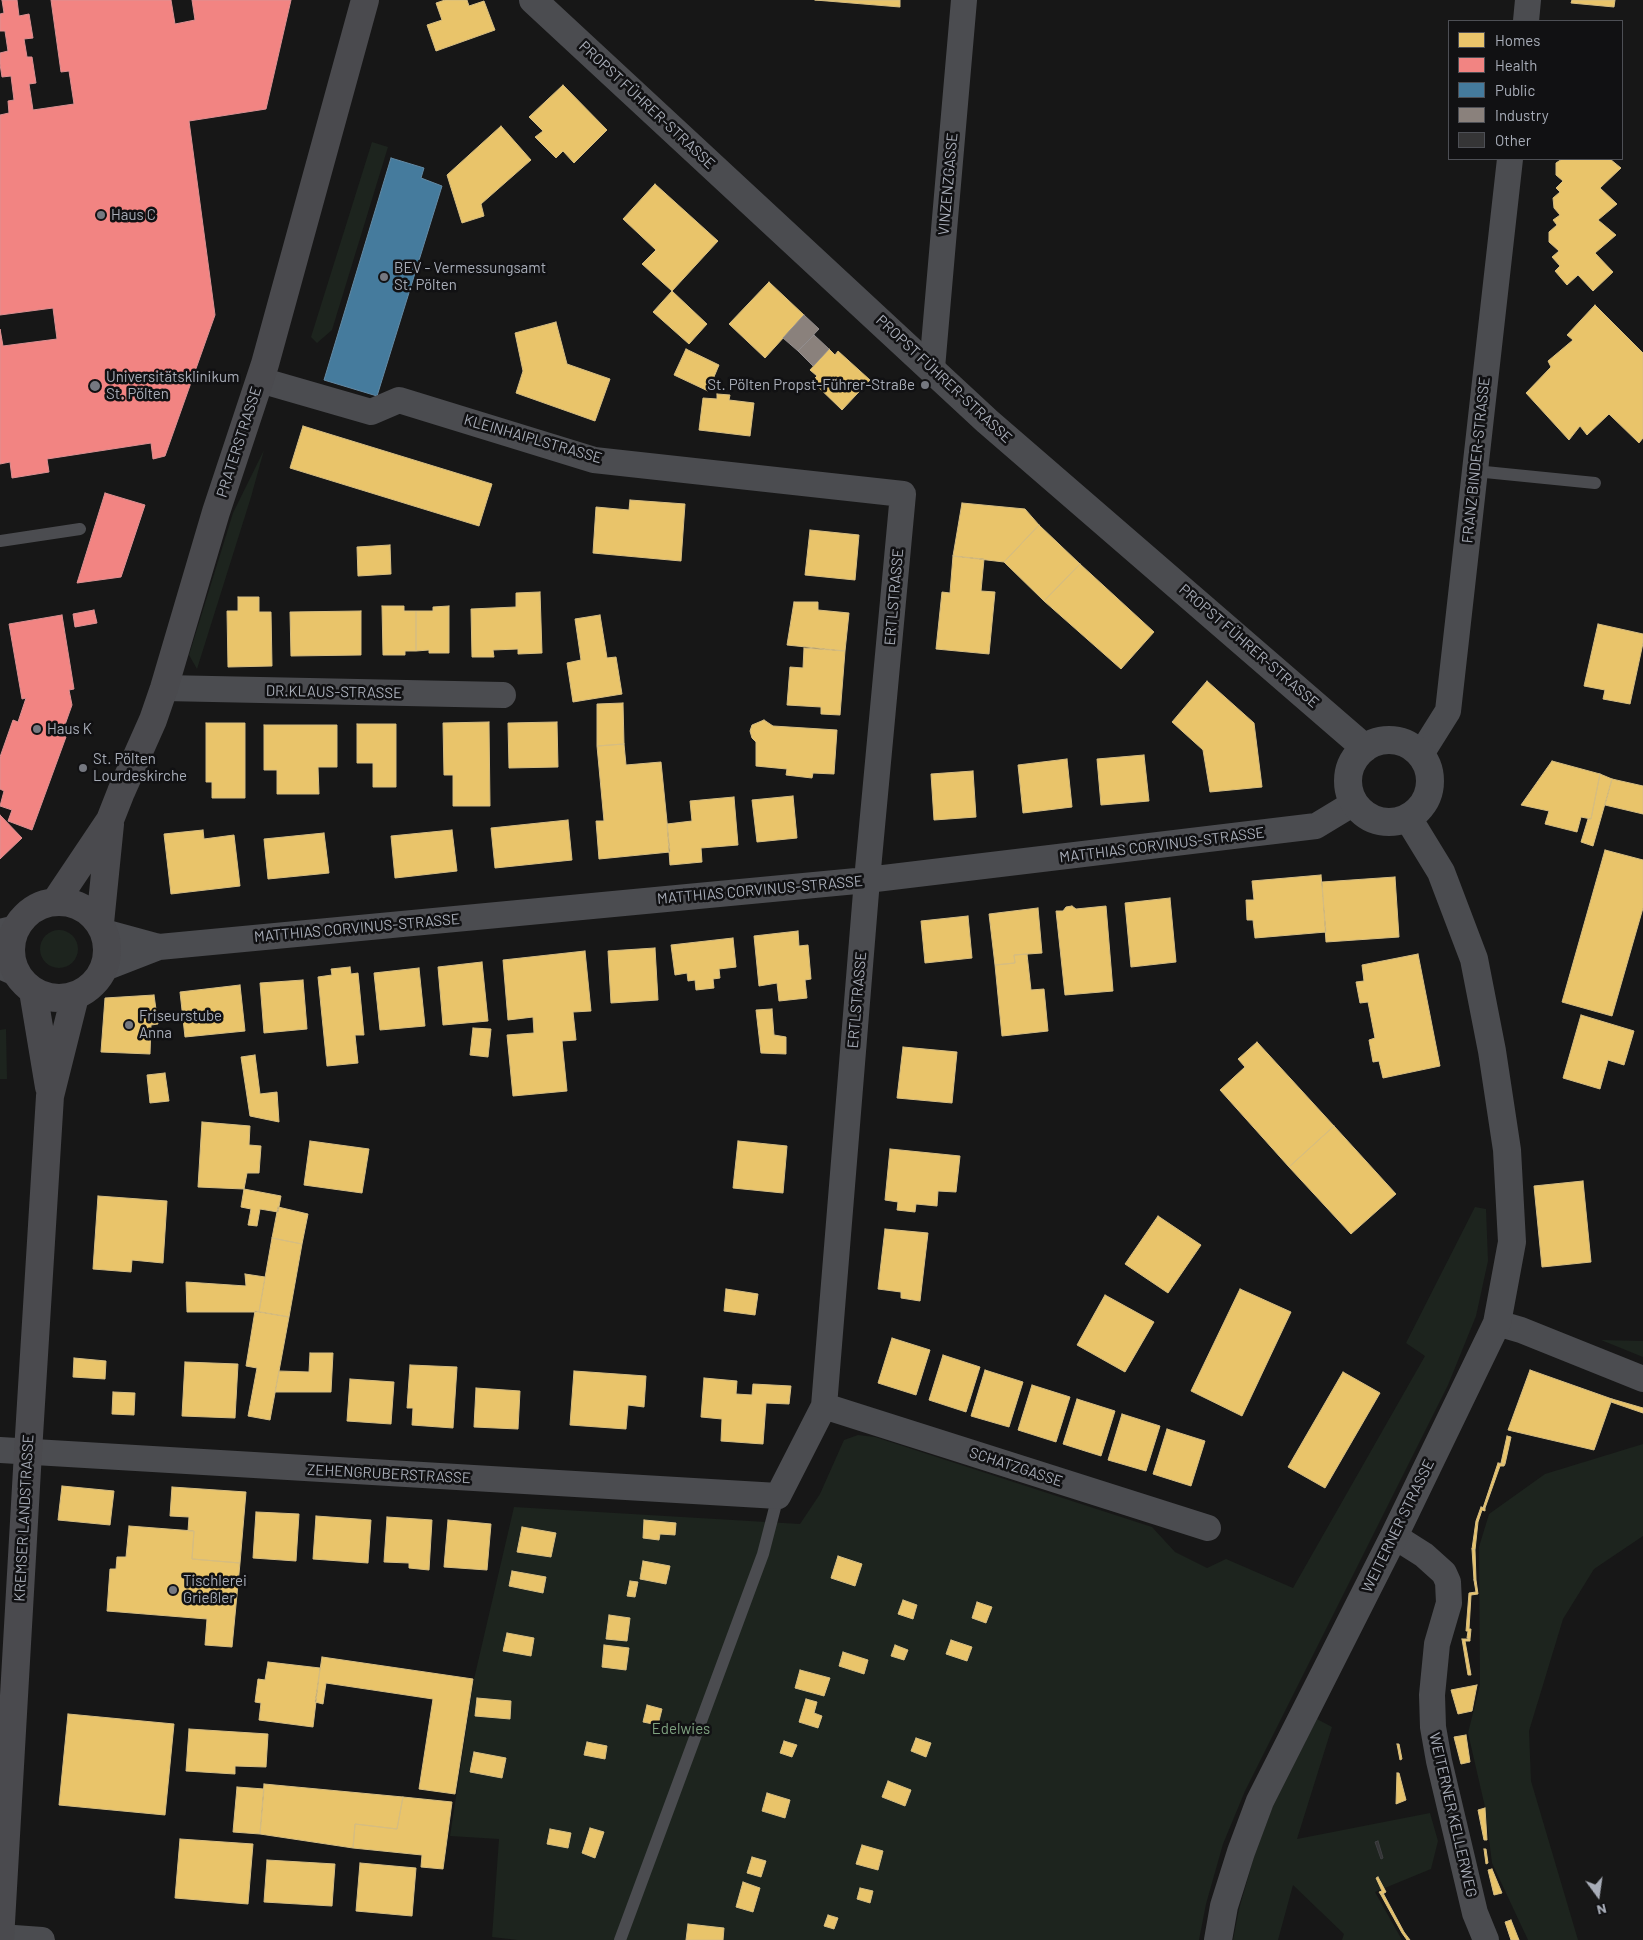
<!DOCTYPE html>
<html>
<head>
<meta charset="utf-8">
<style>
  body { margin:0 }
  #map { position:relative; width:1643px; height:1940px; overflow:hidden; background:#171717; font-family:Barlow,sans-serif }
  canvas { display:block }
  .legend { position:absolute; left:1448px; top:20px; width:175px; height:140px; box-sizing:border-box; background:#111113; border:1px solid #4d4f55; margin:0; padding:6px 9px; list-style:none; font-size:15px; color:#a8adb8 }
  .legend li { display:flex; align-items:center; gap:10px; height:25px }
  .legend b { width:25px; border:1px solid #4d4f55 }
  .north { position:absolute; left:1573px; top:1870px; width:50px; height:50px; -webkit-text-stroke:4px #111113; paint-order:stroke; rotate:166deg; font-size:14px; font-weight:700; line-height:20px; text-align:center; color:#a8adb8 }
  .north::after { content:''; display:block; margin:auto; width:18px; height:22px; background:#a8adb8; clip-path:polygon(50% 0,100% 100%,50% 72%,0 100%) }
</style>
</head>
<body>
<div id="map">
<canvas width="1643" height="1940"></canvas>
<ul class="legend">
<li><b style="height:14px;background:#e9c46a"></b>Homes</li>
<li><b style="height:14px;background:#f28482"></b>Health</li>
<li><b style="height:14px;background:#457b9d"></b>Public</li>
<li><b style="height:14px;background:#8a817c"></b>Industry</li>
<li><b style="height:14px;background:#353536"></b>Other</li>
</ul>
<div class="north">N</div>
</div>
<script>
const c = document.querySelector('canvas').getContext('2d');
c.lineJoin = 'round';
function paint(path, color) { c.fillStyle = color; c.fill(path, 'evenodd'); }
const poly = rows => new Path2D(rows.map(r => 'M' + r).join(''));
function stroke(path, color, width, dash) { c.strokeStyle = color; c.lineWidth = width; c.lineCap = dash ? 'butt' : 'round'; c.setLineDash(dash || []); c.stroke(path); }
function drawText(font, color, halo, rows, align = 'center') {
  c.font = font + ' Barlow,sans-serif'; c.lineWidth = 5; c.setLineDash([]); c.textBaseline = 'middle'; c.strokeStyle = halo; c.fillStyle = color; for (const [text, x, y, turn = 0] of rows) {
    c.save(); c.translate(x, y); c.rotate((+turn || 0) * Math.PI / 180); c.textAlign = isNaN(turn) ? turn : align; if (halo) c.strokeText(text, 0, 0); c.fillText(text, 0, 0); c.restore();
  }
}
paint(poly([
  [372,142,388,147,332,330,317,343,311,337],
  [264,450,251,497,197,669,189,655,233,513],
  '40 949a19 19 0 1 1 38 0a19 19 0 1 1-38 0Z',
  [6,1029,7,1079,0,1079,0,1030],
  [1475,1207,1486,1209,1488,1261,1476,1316,1448,1385,1245,1791,1223,1844,1206,1904,1199,1940,518,1940,492,1937,499,1839,450,1836,474,1679,514,1507,800,1524,820,1494,844,1440,858,1435,875,1437,1152,1527,1175,1552,1207,1568,1226,1559,1293,1588,1425,1356,1406,1343],
  [1601,1340,1643,1341,1643,1357],
  [1643,1444,1643,1536,1594,1569,1563,1619,1529,1731,1531,1781,1578,1940,1528,1940,1492,1863,1485,1807,1468,1733,1480,1685,1479,1547,1489,1514,1545,1474],
  [1317,1719,1332,1727,1297,1839,1430,1813,1438,1841,1431,1869,1375,1892,1402,1940,1342,1940,1344,1934,1293,1885,1278,1940,1233,1940,1239,1909,1254,1857,1273,1806]
]), '#1d241e');
const homes = poly([
  [445,0,467,0,469,6,484,1,495,30,436,51,427,25,442,20,436,3,445,0],
  [815,0,900,0,900,7,815,0],
  [1572,0,1615,0,1614,7,1571,3,1572,0],
  [563,85,607,130,574,163,563,151,556,158,535,137,543,131,529,117,563,85],
  [501,126,531,160,481,204,484,216,462,223,447,175,501,126],
  [1562,159,1610,159,1621,168,1600,188,1617,204,1598,220,1616,235,1595,253,1613,272,1593,291,1578,275,1567,285,1555,271,1560,266,1552,257,1559,251,1549,242,1549,232,1557,225,1553,220,1560,215,1554,208,1553,198,1560,192,1556,188,1563,181,1556,175,1556,163,1562,159],
  [655,184,718,241,672,291,642,264,656,250,623,219,655,184],
  [769,282,804,315,765,358,729,324,769,282],
  [672,291,707,324,689,344,653,312,672,291],
  [1595,305,1643,353,1643,438,1639,443,1609,414,1587,435,1580,426,1569,440,1526,393,1551,367,1548,361,1573,340,1567,335,1595,305],
  [556,322,567,364,610,379,595,421,516,393,523,371,515,333,556,322],
  [686,349,719,365,708,391,674,375,686,349],
  [829,349,835,355,838,351,870,380,842,410,812,381,817,376,810,370,829,349],
  [717,394,730,395,729,400,754,403,750,436,699,430,703,398,717,399,717,394],
  [303,426,492,484,479,526,290,468,303,426],
  [630,500,685,504,681,561,593,553,596,507,629,510,630,500],
  [962,503,1025,509,1039,525,1004,562,953,556,962,503],
  [1039,525,1080,564,1044,601,1004,562,1039,525],
  [810,530,859,535,855,580,805,575,810,530],
  [390,545,391,574,358,576,357,547,390,545],
  [953,556,984,559,981,591,995,592,989,654,936,649,942,592,950,593,953,556],
  [1080,564,1154,632,1121,669,1044,601,1080,564],
  [540,592,542,653,518,654,518,649,493,650,494,657,472,657,471,609,516,607,516,593,540,592],
  [238,597,259,597,259,612,271,612,272,666,228,667,227,611,238,611,238,597],
  [794,602,818,602,818,610,849,613,845,651,787,645,794,602],
  [382,606,404,606,404,611,416,611,416,651,405,651,405,655,383,655,382,606],
  [449,606,449,653,429,653,429,650,416,651,416,611,433,611,433,607,449,606],
  [361,611,361,655,291,656,290,612,361,611],
  [600,615,607,658,616,657,622,694,573,702,567,663,581,660,575,619,600,615],
  [1598,624,1643,634,1643,643,1630,704,1603,699,1605,690,1584,686,1598,624],
  [804,648,845,651,840,715,821,714,821,707,787,705,790,667,803,668,804,648],
  [1207,681,1254,723,1262,787,1210,792,1203,750,1172,722,1207,681],
  [623,703,624,744,597,746,597,704,623,703],
  [764,720,773,726,837,730,834,774,813,773,812,778,786,775,787,769,756,766,756,742,752,738,750,731,752,725,764,720],
  [489,722,490,806,453,806,453,775,444,775,443,723,489,722],
  [557,722,558,767,509,768,508,723,557,722],
  [206,723,245,723,245,798,212,798,212,782,206,782,206,723],
  [357,724,396,724,396,787,373,787,373,763,357,763,357,724],
  [264,725,337,725,337,767,318,767,319,794,277,794,277,770,264,770,264,725],
  [624,744,626,765,661,762,670,852,599,859,596,821,604,821,597,746,624,744],
  [1144,755,1149,801,1101,805,1097,759,1144,755],
  [1067,759,1072,807,1023,813,1018,765,1067,759],
  [1552,761,1600,774,1591,819,1581,817,1577,832,1545,824,1549,811,1521,805,1552,761],
  [973,771,976,817,934,820,931,774,973,771],
  [1600,774,1612,779,1593,846,1581,842,1588,819,1591,819,1600,774],
  [1612,779,1643,786,1643,814,1605,805,1612,779],
  [793,796,797,838,757,842,752,800,793,796],
  [734,797,738,845,701,848,702,862,670,865,667,824,692,821,690,801,734,797],
  [568,820,572,860,495,868,491,828,568,820],
  [203,830,204,839,234,835,240,886,171,894,164,834,203,830],
  [452,830,457,871,395,878,391,836,452,830],
  [324,833,329,873,268,879,264,839,324,833],
  [1605,850,1643,860,1643,908,1612,1016,1562,1002,1605,850],
  [1321,875,1326,932,1255,938,1253,920,1247,920,1246,900,1254,900,1252,881,1321,875],
  [1395,877,1399,937,1326,942,1322,882,1395,877],
  [1170,898,1176,962,1131,967,1125,903,1170,898],
  [1072,906,1076,909,1106,906,1113,991,1065,995,1056,911,1063,911,1066,907,1072,906],
  [1038,908,1042,953,1014,955,1015,963,995,965,989,914,1038,908],
  [968,916,972,958,925,963,921,921,968,916],
  [798,931,799,946,808,945,811,979,805,980,807,998,779,1001,777,983,759,986,754,936,798,931],
  [733,938,736,967,719,969,720,978,713,979,714,988,696,990,695,980,688,981,687,973,675,975,671,945,733,938],
  [655,948,658,1000,611,1003,608,951,655,948],
  [585,951,591,1011,573,1012,576,1040,562,1041,567,1091,513,1096,507,1035,534,1033,533,1017,508,1020,503,960,585,951],
  [1027,954,1031,990,1044,989,1048,1031,1002,1036,995,965,1015,963,1014,955,1027,954],
  [1418,954,1440,1066,1383,1078,1379,1061,1373,1062,1369,1040,1375,1038,1368,1002,1360,1003,1356,982,1364,981,1362,965,1418,954],
  [482,962,488,1021,443,1025,438,967,482,962],
  [350,967,351,974,358,973,364,1035,355,1035,358,1063,327,1066,318,977,332,975,331,969,350,967],
  [419,968,425,1026,380,1030,374,973,419,968],
  [303,980,307,1029,264,1033,260,983,303,980],
  [240,985,245,1031,185,1037,180,992,240,985],
  [154,995,158,1024,151,1025,150,1054,101,1052,105,998,154,995],
  [772,1009,774,1035,786,1037,786,1054,761,1053,756,1010,772,1009],
  [1581,1015,1634,1031,1624,1065,1608,1060,1600,1089,1563,1078,1581,1015],
  [473,1028,491,1029,488,1057,470,1055,473,1028],
  [1257,1042,1334,1126,1289,1167,1220,1090,1245,1067,1238,1059,1257,1042],
  [903,1047,957,1052,952,1103,897,1098,903,1047],
  [255,1055,260,1094,277,1092,279,1122,250,1116,241,1057,255,1055],
  [165,1073,169,1101,150,1103,147,1075,165,1073],
  [202,1122,250,1126,249,1145,261,1146,259,1173,247,1173,244,1189,198,1187,202,1122],
  [1334,1126,1396,1194,1351,1234,1289,1167,1334,1126],
  [310,1141,369,1149,362,1193,304,1185,310,1141],
  [738,1141,787,1146,783,1193,733,1188,738,1141],
  [890,1149,960,1156,956,1192,938,1191,937,1206,916,1204,915,1212,897,1210,898,1202,885,1200,890,1149],
  [1583,1181,1591,1262,1542,1267,1534,1186,1583,1181],
  [244,1189,281,1196,278,1212,260,1209,257,1226,248,1225,251,1209,241,1207,244,1189],
  [98,1196,167,1201,163,1263,132,1260,131,1272,93,1269,98,1196],
  [278,1207,308,1214,302,1244,272,1238,278,1207],
  [1158,1216,1201,1245,1168,1293,1125,1264,1158,1216],
  [885,1229,928,1233,920,1301,901,1298,901,1292,878,1289,885,1229],
  [272,1238,302,1244,289,1317,259,1312,272,1238],
  [245,1274,265,1277,259,1312,187,1312,186,1282,246,1286,245,1274],
  [726,1289,758,1294,755,1315,724,1311,726,1289],
  [1240,1289,1291,1312,1242,1416,1191,1391,1240,1289],
  [1105,1295,1154,1322,1125,1372,1077,1345,1105,1295],
  [255,1311,289,1317,270,1420,248,1416,257,1368,246,1366,255,1311],
  [892,1338,930,1350,916,1395,878,1383,892,1338],
  [310,1353,333,1353,331,1392,275,1392,279,1371,309,1372,310,1353],
  [943,1355,980,1367,966,1412,929,1400,943,1355],
  [74,1358,106,1361,105,1379,73,1377,74,1358],
  [185,1362,238,1364,235,1418,182,1416,185,1362],
  [410,1365,457,1367,453,1428,412,1425,413,1408,407,1408,410,1365],
  [985,1370,1023,1382,1009,1427,971,1416,985,1370],
  [1530,1370,1612,1399,1594,1450,1508,1430,1530,1370],
  [574,1371,646,1376,644,1407,628,1405,626,1429,570,1425,574,1371],
  [1343,1372,1380,1393,1325,1488,1288,1467,1343,1372],
  [704,1378,737,1381,736,1394,752,1395,753,1384,791,1386,789,1404,766,1403,763,1444,721,1441,722,1419,701,1417,704,1378],
  [350,1379,394,1382,391,1424,347,1421,350,1379],
  [1032,1385,1070,1397,1056,1442,1018,1430,1032,1385],
  [476,1388,520,1391,518,1429,474,1427,476,1388],
  [113,1392,135,1393,134,1415,112,1414,113,1392],
  [1077,1399,1115,1411,1101,1456,1063,1444,1077,1399],
  [1612,1399,1643,1408,1643,1413,1611,1402,1612,1399],
  [1122,1414,1160,1426,1146,1471,1108,1460,1122,1414],
  [1167,1429,1205,1441,1191,1486,1153,1474,1167,1429],
  [1507,1436,1511,1437,1505,1464,1501,1463,1507,1436],
  [1498,1463,1505,1464,1504,1466,1500,1466,1485,1508,1483,1508,1498,1463],
  [62,1486,114,1491,110,1525,58,1520,62,1486],
  [172,1487,246,1492,240,1563,192,1559,194,1531,188,1531,189,1517,170,1516,172,1487],
  [1481,1507,1485,1508,1485,1511,1482,1510,1478,1522,1475,1550,1472,1549,1476,1521,1481,1507],
  [256,1512,299,1514,296,1561,253,1558,256,1512],
  [316,1516,371,1520,368,1563,313,1559,316,1516],
  [387,1517,432,1520,429,1570,409,1568,409,1563,384,1562,387,1517],
  [448,1520,491,1524,487,1570,444,1567,448,1520],
  [644,1520,676,1523,675,1535,660,1534,659,1540,643,1538,644,1520],
  [129,1526,194,1531,192,1559,240,1563,232,1647,205,1645,207,1619,107,1611,110,1569,116,1569,117,1557,126,1557,129,1526],
  [522,1527,556,1533,551,1557,517,1552,522,1527],
  [1472,1549,1475,1550,1476,1580,1474,1580,1472,1549],
  [838,1556,862,1564,855,1586,831,1578,838,1556],
  [643,1561,670,1566,666,1584,640,1579,643,1561],
  [512,1571,546,1577,543,1593,509,1586,512,1571],
  [1474,1580,1476,1580,1478,1594,1471,1595,1469,1629,1471,1629,1470,1639,1467,1638,1468,1631,1466,1631,1469,1593,1476,1592,1474,1580],
  [630,1581,638,1582,635,1597,627,1596,630,1581],
  [903,1600,917,1605,913,1619,898,1614,903,1600],
  [977,1602,992,1607,986,1623,972,1618,977,1602],
  [609,1615,630,1618,627,1641,606,1639,609,1615],
  [507,1633,534,1638,531,1656,503,1651,507,1633],
  [1462,1639,1470,1639,1470,1641,1465,1641,1471,1675,1468,1675,1462,1639],
  [951,1640,972,1647,967,1661,946,1654,951,1640],
  [604,1645,629,1648,626,1670,602,1667,604,1645],
  [895,1645,908,1650,904,1660,891,1656,895,1645],
  [843,1652,868,1660,864,1674,839,1666,843,1652],
  [322,1657,473,1679,455,1794,419,1789,433,1699,326,1683,323,1704,315,1702,322,1657],
  [268,1662,320,1668,313,1727,259,1720,261,1703,255,1702,258,1679,265,1680,268,1662],
  [800,1670,830,1678,824,1696,795,1688,800,1670],
  [1477,1685,1472,1711,1458,1714,1451,1690,1477,1685],
  [477,1698,511,1701,510,1719,475,1716,477,1698],
  [806,1699,817,1702,814,1713,822,1716,818,1728,799,1722,806,1699],
  [647,1705,662,1709,658,1725,643,1722,647,1705],
  [68,1714,174,1724,165,1815,59,1805,68,1714],
  [189,1729,268,1734,266,1767,235,1766,235,1774,186,1771,189,1729],
  [1466,1735,1470,1762,1461,1764,1454,1737,1466,1735],
  [916,1738,931,1743,926,1757,911,1751,916,1738],
  [784,1741,797,1745,792,1757,780,1753,784,1741],
  [587,1742,607,1746,605,1759,584,1755,587,1742],
  [1397,1744,1399,1744,1402,1759,1400,1760,1397,1744],
  [474,1752,506,1758,502,1778,470,1772,474,1752],
  [1397,1773,1399,1773,1406,1800,1396,1804,1397,1773],
  [888,1781,911,1790,905,1806,882,1797,888,1781],
  [264,1784,403,1797,397,1829,355,1824,353,1848,260,1834,264,1784],
  [237,1787,264,1789,260,1834,233,1832,237,1787],
  [767,1793,790,1800,785,1818,762,1811,767,1793],
  [403,1797,452,1802,443,1869,421,1867,422,1855,353,1848,355,1824,397,1829,403,1797],
  [1485,1808,1487,1840,1484,1840,1478,1810,1485,1808],
  [590,1828,604,1832,595,1858,582,1853,590,1828],
  [550,1829,571,1833,568,1848,547,1844,550,1829],
  [180,1839,253,1844,248,1904,175,1898,180,1839],
  [862,1845,883,1851,878,1870,856,1864,862,1845],
  [1484,1849,1486,1849,1488,1863,1486,1864,1484,1849],
  [752,1857,766,1861,761,1877,747,1873,752,1857],
  [267,1860,335,1864,332,1906,264,1902,267,1860],
  [360,1863,416,1868,412,1916,356,1911,360,1863],
  [1492,1869,1502,1893,1494,1895,1488,1870,1492,1869],
  [1378,1877,1386,1892,1381,1895,1379,1892,1382,1891,1376,1878,1378,1877],
  [743,1882,760,1888,753,1912,736,1907,743,1882],
  [860,1888,873,1891,870,1903,857,1899,860,1888],
  [1383,1893,1404,1932,1410,1940,1407,1940,1402,1933,1387,1906,1381,1895,1383,1893],
  [828,1915,838,1918,834,1929,824,1926,828,1915],
  [1511,1920,1519,1940,1511,1940,1505,1922,1511,1920],
  [688,1924,724,1928,723,1940,686,1940,688,1924]
]);
paint(homes, '#e9c46a');
stroke(homes, '#d6bd81', 1);
const health = poly([
  [2,0,17,0,19,16,29,14,33,38,24,39,27,57,32,57,36,83,29,84,33,110,74,104,69,71,61,72,51,0,171,0,175,24,195,20,192,0,291,0,266,109,189,121,215,315,165,456,153,459,151,443,47,459,49,472,12,478,10,462,0,464,0,329,3,346,57,339,53,308,0,315,0,115,9,113,8,101,14,100,11,76,2,77,0,64,0,53,8,51,5,31,0,31,0,14,4,13,2,0],
  [105,493,145,505,121,577,77,583,105,493],
  [94,610,97,623,75,627,73,614,94,610],
  [62,615,74,689,69,690,72,705,61,736,66,737,32,830,8,821,12,810,0,806,4,791,0,789,0,757,13,720,18,722,26,698,22,699,9,624,62,615],
  [0,815,22,838,0,859,0,815]
]);
paint(health, '#f28482');
stroke(health, '#dc9092', 1);
const public = poly([
  [391,158,424,168,421,178,442,186,377,396,324,380,391,158]
]);
paint(public, '#457b9d');
stroke(public, '#638aa5', 1);
const industry = poly([
  [804,315,819,329,798,351,783,338,804,315],
  [814,335,829,349,813,366,798,351,814,335]
]);
paint(industry, '#8a817c');
stroke(industry, '#938e8e', 1);
const building = poly([
  [1378,1841,1383,1858,1381,1859,1375,1842,1378,1841]
]);
paint(building, '#353536');
stroke(building, '#3f4043', 1);
stroke(poly([
  [1475,471,1595,483],
  [0,541,80,529],
  [620,1940,763,1554,778,1496]
]), '#4b4c50', 12);
stroke(poly([
  [1526,21,1528,0],
  [932,368,964,0],
  [164,688,503,695],
  [1421,754,1448,711,1510,159],
  [0,932,16,928],
  [104,932,159,947],
  [0,966,16,973],
  [105,968,159,947,867,880,1316,826,1354,803],
  [1497,1323,1521,1330,1643,1379],
  [824,1406,1208,1528],
  [0,1450,778,1496,824,1406,867,880,903,494,594,460,399,400,371,412,260,380],
  [1394,1536,1424,1555,1444,1573,1448,1582,1449,1603,1437,1644,1432,1695,1433,1727,1439,1761,1475,1913,1486,1940],
  [0,1937,42,1940]
]), '#4b4c50', 26);
stroke(poly([
  [533,0,987,421,1365,748],
  '1348 781a41 41 0 1 1 82 0a41 41 0 1 1-82 0Z',
  [1218,1940,1224,1906,1241,1852,1260,1801,1394,1536,1497,1323,1512,1242,1507,1150,1492,1051,1474,959,1441,872,1408,818]
]), '#4b4c50', 28);
stroke(poly([
  '11 950a48 48 0 1 1 96 0a48 48 0 1 1-96 0Z',
  [55,902,110,820,121,792,153,720,164,688,216,512,265,364,365,0],
  [100,923,110,824],
  [33,991,49,1087],
  [0,1940,28,1452,50,1096,75,996]
]), '#4a4a4e', 28);
for (const [x, y, r, color] of [
  [101,215,5,"#757880"],
  [384,277,5,"#757880"],
  [925,385,5,"#757880"],
  [95,386,6,"#757880"],
  [37,729,5,"#757880"],
  [83,768,5,"#757880"],
  [129,1025,5,"#757880"],
  [173,1590,5,"#757880"]
]) { const dot = new Path2D(); dot.arc(x, y, r, 0, 2 * Math.PI); c.fillStyle = color; c.fill(dot); stroke(dot, '#111113', 2); }
drawText('15px', '#a8adb8', '#111113', [
  ["PROPST FÜHRER-STRASSE",647,105,43],
  ["VINZENZGASSE",948,184,-85],
  ["PROPST FÜHRER-STRASSE",944,379,43],
  ["KLEINHAIPLSTRASSE",533,439,16],
  ["PRATERSTRASSE",239,442,-72],
  ["FRANZ BINDER-STRASSE",1476,460,-84],
  ["ERTLSTRASSE",894,597,-85],
  ["PROPST FÜHRER-STRASSE",1249,646,41],
  ["DR.KLAUS-STRASSE",334,692,1],
  ["MATTHIAS CORVINUS-STRASSE",1162,845,-7],
  ["MATTHIAS CORVINUS-STRASSE",760,890,-5],
  ["MATTHIAS CORVINUS-STRASSE",357,928,-5],
  ["ERTLSTRASSE",857,1000,-85],
  ["SCHATZGASSE",1016,1467,18],
  ["ZEHENGRUBERSTRASSE",389,1474,3],
  ["KREMSER LANDSTRASSE",24,1518,-87],
  ["WEITERNER STRASSE",1398,1526,-64],
  ["WEITERNER KELLERWEG",1453,1815,77]
]);
drawText('15px', '#a8adb8', '#111113', [
  ["Haus C",111,215],
  ["BEV - Vermessungsamt",394,268],
  ["St. Pölten",394,285],
  ["Universitätsklinikum",106,377],
  ["St. Pölten",106,394],
  ["St. Pölten Propst-Führer-Straße",915,385,"right"],
  ["Haus K",47,729],
  ["St. Pölten",93,759],
  ["Lourdeskirche",93,776],
  ["Friseurstube",139,1016],
  ["Anna",139,1033],
  ["Tischlerei",183,1581],
  ["Grießler",183,1598]
], 'left');
drawText('15px', '#7fa381', '#111113', [
  ["Edelwies",681,1729]
]);
</script>
</body>
</html>
